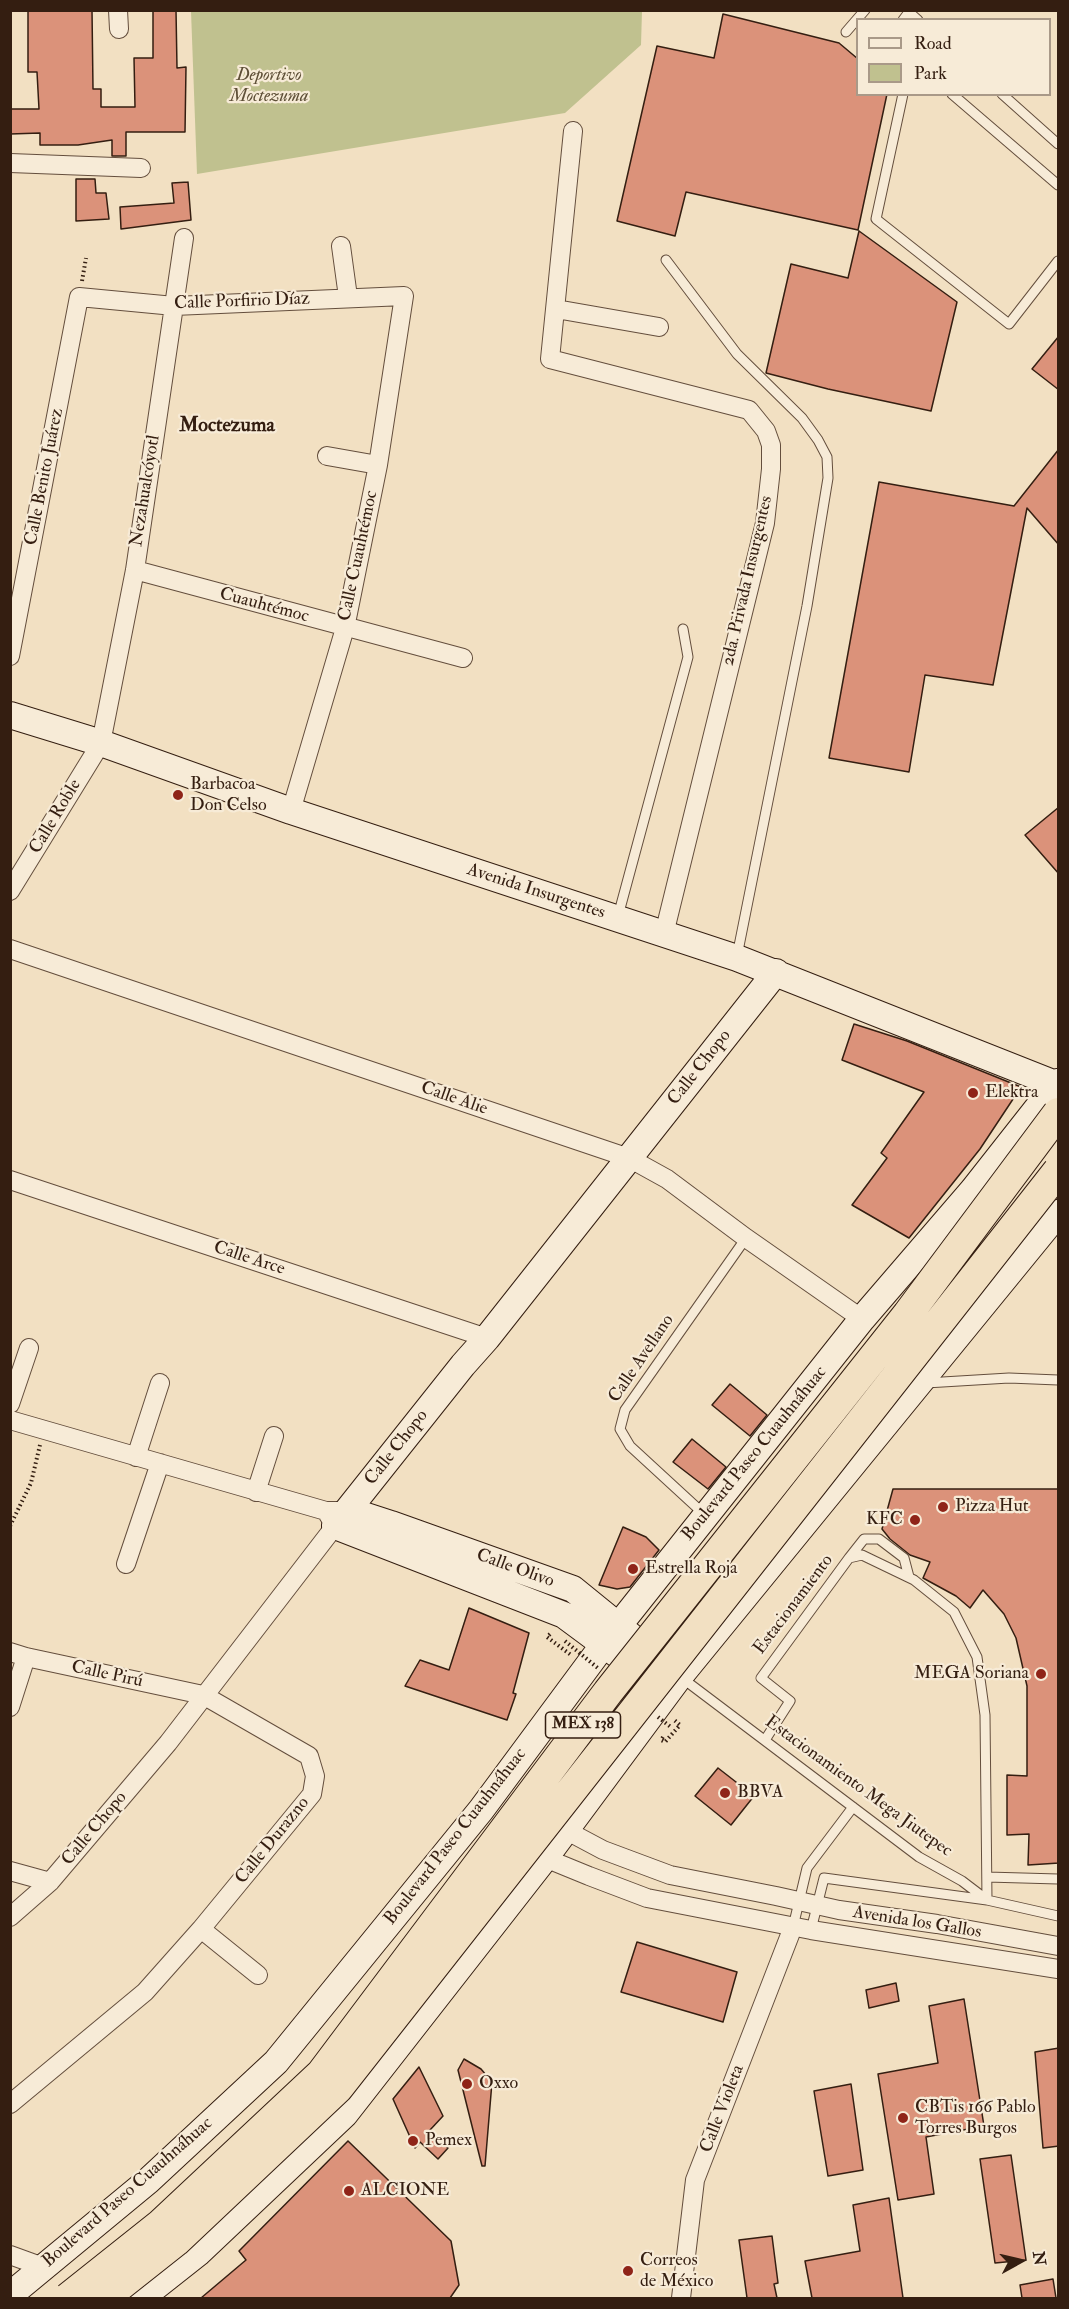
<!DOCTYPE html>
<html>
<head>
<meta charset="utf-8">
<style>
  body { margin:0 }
  #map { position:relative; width:1069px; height:2309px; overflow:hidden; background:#f2e0c2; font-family:"IM FELL Double Pica",serif }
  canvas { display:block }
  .frame { position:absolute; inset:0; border:12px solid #341e11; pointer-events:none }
  .legend { position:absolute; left:856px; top:18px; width:195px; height:78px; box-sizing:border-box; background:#f7ebd7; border:2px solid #a99988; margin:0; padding:8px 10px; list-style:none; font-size:18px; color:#341e11 }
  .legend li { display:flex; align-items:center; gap:12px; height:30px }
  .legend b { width:30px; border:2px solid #a99988 }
  .north { position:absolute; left:991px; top:2231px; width:60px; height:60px; -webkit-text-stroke:4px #f7ebd7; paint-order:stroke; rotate:82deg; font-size:16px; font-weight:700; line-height:24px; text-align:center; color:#341e11 }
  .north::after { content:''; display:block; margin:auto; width:21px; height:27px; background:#341e11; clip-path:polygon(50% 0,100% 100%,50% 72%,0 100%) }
</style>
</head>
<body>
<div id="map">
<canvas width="1069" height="2309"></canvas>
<div class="frame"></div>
<ul class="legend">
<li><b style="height:8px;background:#f7ebd7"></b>Road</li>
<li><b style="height:16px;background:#c0c18f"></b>Park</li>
</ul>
<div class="north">N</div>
</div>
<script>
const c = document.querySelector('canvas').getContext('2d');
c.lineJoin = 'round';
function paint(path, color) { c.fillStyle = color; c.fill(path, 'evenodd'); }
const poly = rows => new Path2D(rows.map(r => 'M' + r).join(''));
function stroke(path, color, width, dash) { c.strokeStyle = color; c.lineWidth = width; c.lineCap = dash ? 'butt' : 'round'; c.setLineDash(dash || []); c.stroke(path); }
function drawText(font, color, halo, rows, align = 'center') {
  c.font = font + ' "IM FELL Double Pica",serif'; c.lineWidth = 4.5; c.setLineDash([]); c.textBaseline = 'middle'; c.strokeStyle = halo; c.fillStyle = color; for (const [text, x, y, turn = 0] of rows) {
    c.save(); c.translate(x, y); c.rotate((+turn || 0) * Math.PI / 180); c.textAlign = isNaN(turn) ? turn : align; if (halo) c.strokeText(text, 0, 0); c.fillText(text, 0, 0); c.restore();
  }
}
paint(poly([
  [191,11,642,11,641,45,565,113,197,174]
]), '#c0c18f');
const building = poly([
  [28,10,92,10,93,89,101,89,101,107,135,107,134,58,153,58,153,10,176,10,177,68,186,67,185,132,126,132,126,156,112,156,112,140,78,145,40,145,40,133,10,134,10,109,39,109,37,72,28,72,28,10],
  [723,14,839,43,858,59,858,94,887,94,858,230,686,192,675,236,617,221,657,46,714,58,723,14],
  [76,179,95,179,96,193,106,193,109,219,76,221,76,179],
  [188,182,191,220,121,229,120,207,174,203,172,183,188,182],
  [859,231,957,302,931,411,828,389,766,373,791,264,848,278,859,231],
  [1059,336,1059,390,1032,369,1059,336],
  [1059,449,1059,545,1027,508,993,685,925,675,909,772,829,758,879,482,1014,506,1059,449],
  [1059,807,1059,874,1025,835,1059,807],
  [854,1024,907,1041,1021,1087,980,1149,909,1238,852,1205,887,1158,881,1153,924,1092,842,1060,854,1024],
  [730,1384,767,1415,750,1436,712,1405,730,1384],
  [692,1439,726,1467,708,1489,673,1462,692,1439],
  [893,1489,1059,1489,1059,1863,1028,1865,1029,1834,1007,1835,1007,1775,1027,1776,1027,1686,1016,1638,1004,1614,983,1590,970,1608,956,1596,923,1578,930,1562,910,1555,890,1539,882,1529,893,1489],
  [623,1527,646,1537,659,1550,630,1587,617,1589,599,1585,623,1527],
  [469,1608,529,1633,513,1693,516,1694,507,1720,405,1686,420,1660,449,1670,469,1608],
  [718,1768,754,1796,731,1825,695,1796,718,1768],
  [637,1942,737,1972,723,2022,621,1992,637,1942],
  [896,1983,899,2001,869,2008,866,1990,896,1983],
  [964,1999,984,2126,926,2137,934,2194,898,2200,878,2074,938,2063,929,2006,964,1999],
  [1059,2048,1059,2146,1043,2148,1035,2052,1059,2048],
  [464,2059,481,2069,492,2082,485,2166,482,2166,458,2070,464,2059],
  [419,2067,443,2116,430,2130,448,2148,438,2159,420,2142,415,2148,393,2099,419,2067],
  [851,2084,863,2170,828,2176,814,2091,851,2084],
  [348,2141,451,2241,459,2285,450,2298,201,2298,246,2260,239,2251,348,2141],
  [1011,2155,1026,2260,995,2263,980,2159,1011,2155],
  [889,2198,903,2298,812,2298,805,2261,860,2251,853,2205,889,2198],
  [772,2236,778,2283,774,2284,777,2298,747,2298,739,2240,772,2236],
  [1053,2279,1056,2298,1022,2298,1020,2285,1053,2279]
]);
paint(building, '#db927a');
stroke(building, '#341e11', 1.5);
const lane = poly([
  [903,20,909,12,918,20],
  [846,32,865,10],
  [903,94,876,219,1009,324,1058,261],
  [952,94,1058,185],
  [1002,94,1058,144],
  [666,260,737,354,802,418,818,440,827,457,828,478,807,606,737,956],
  [618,916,688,657,683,629],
  [926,1383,1009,1378,1058,1380],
  [705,1515,630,1446,620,1429,625,1410,746,1238],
  [849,1558,864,1539,879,1539,904,1558,909,1577],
  [682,1678,919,1857,962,1881,987,1900,1058,1916],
  [765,1740,790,1701,761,1678,849,1558,862,1555,914,1580,954,1612,977,1657,985,1715,987,1900,824,1878,811,1930],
  [987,1877,1058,1879],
  [793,1927,807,1868,853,1807]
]);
const street = poly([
  [118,10,119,29],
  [573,131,550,359,749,410,766,431,771,445,771,469,765,523,664,934],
  [10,163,141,168],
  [341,246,348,297],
  [556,309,659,327],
  [327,456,378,465],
  [135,570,463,658],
  [10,656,79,297,174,306,404,296,378,465,345,628,291,811],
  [10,891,101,743,135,570,184,238],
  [10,949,629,1158,667,1179,746,1238,862,1319],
  [10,1180,487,1338],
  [10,1404,29,1348],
  [10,1420,326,1511,338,1511],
  [136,1457,160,1383],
  [256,1492,274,1436],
  [126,1564,160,1463],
  [10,1652,26,1657,203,1695,309,1756,315,1776,312,1794,201,1929,145,1992,10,2104],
  [10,1707,26,1657],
  [556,1825,603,1850,670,1875,776,1896,839,1910,937,1924,1058,1946],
  [538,1852,545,1858,589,1876,647,1898,811,1930,1058,1969],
  [10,1871,50,1882],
  [10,1917,50,1882,168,1743,335,1526,326,1511],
  [201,1929,258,1975],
  [10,2255,43,2267],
  [681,2298,695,2180,793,1927]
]);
const secondary = poly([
  [10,715,101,743,291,811,737,958,1058,1085],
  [348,1510,391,1524,573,1589,680,1676],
  [618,1655,564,1615,335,1526,463,1365,487,1338,776,972],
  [10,2295,148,2181,276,2062,481,1810,604,1644,862,1319,973,1190,1058,1082],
  [141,2298,198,2253,345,2114,545,1858,680,1676,1058,1213]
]);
stroke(lane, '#644e3d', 11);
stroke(street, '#644e3d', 20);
stroke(secondary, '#341e11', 28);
stroke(poly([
  [82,281,86,258],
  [10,1526,31,1483,40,1445],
  [550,1634,547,1637,571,1655],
  [663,1737,661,1740,665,1742,680,1725,673,1719]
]), '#341e11', 4, [1.5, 3]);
stroke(lane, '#f7ebd7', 9);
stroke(street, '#f7ebd7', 18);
stroke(secondary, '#f7ebd7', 26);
const primaryBridge = poly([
  [68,2298,161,2224,321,2074,608,1692,908,1314,1058,1113],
  [104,2298,176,2241,338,2088,1058,1171]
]);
stroke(primaryBridge, '#341e11', 32, []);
stroke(poly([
  [565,1641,599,1669],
  [658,1717,672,1728]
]), '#341e11', 4, [1.5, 3]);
stroke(primaryBridge, '#f2e0c2', 30);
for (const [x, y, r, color] of [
  [178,795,6,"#8f2418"],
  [973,1093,6,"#8f2418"],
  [943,1507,6,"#8f2418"],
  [915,1520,6,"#8f2418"],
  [633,1569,6,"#8f2418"],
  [1041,1674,6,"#8f2418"],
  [725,1793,6,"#8f2418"],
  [467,2084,6,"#8f2418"],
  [903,2118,6,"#8f2418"],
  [413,2141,6,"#8f2418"],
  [349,2191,6,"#8f2418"],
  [628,2271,6,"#8f2418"]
]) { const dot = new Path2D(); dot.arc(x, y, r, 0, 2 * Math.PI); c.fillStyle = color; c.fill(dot); stroke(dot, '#f7ebd7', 2); }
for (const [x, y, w] of [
  [583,1725,75]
]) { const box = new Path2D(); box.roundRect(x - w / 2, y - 13, w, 26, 4.5); c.fillStyle = '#f7ebd7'; c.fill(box); stroke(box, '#341e11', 1.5); }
drawText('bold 16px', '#341e11', null, [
  ["MEX 138",583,1725]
]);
drawText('italic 18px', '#5e4f37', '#f7ebd7', [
  ["Deportivo",269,76],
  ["Moctezuma",269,97]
]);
drawText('18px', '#341e11', '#f7ebd7', [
  ["Calle Porfirio Díaz",242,302,-2],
  ["Calle Benito Juárez",45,477,-79],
  ["Nezahualcóyotl",146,491,-81],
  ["Calle Cuauhtémoc",359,556,-78],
  ["2da. Privada Insurgentes",748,581,-77],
  ["Cuauhtémoc",264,606,15],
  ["Calle Roble",56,817,-59],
  ["Avenida Insurgentes",536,892,18],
  ["Calle Chopo",700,1068,-52],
  ["Calle Alie",454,1099,19],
  ["Calle Arce",249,1259,18],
  ["Calle Avellano",642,1359,-56],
  ["Calle Chopo",397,1448,-52],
  ["Boulevard Paseo Cuauhnáhuac",755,1454,-51],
  ["Calle Olivo",515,1569,20],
  ["Estacionamiento",794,1605,-53],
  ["Calle Pirú",107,1675,12],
  ["Estacionamiento Mega Jiutepec",858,1787,36],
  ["Calle Chopo",95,1829,-50],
  ["Boulevard Paseo Cuauhnáhuac",456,1837,-52],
  ["Calle Durazno",273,1841,-51],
  ["Avenida los Gallos",917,1923,9],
  ["Calle Violeta",723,2109,-69],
  ["Boulevard Paseo Cuauhnáhuac",128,2193,-41]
]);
drawText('18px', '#341e11', '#f7ebd7', [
  ["Barbacoa",190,785],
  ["Don Celso",190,806],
  ["Elektra",985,1093],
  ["Pizza Hut",955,1507],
  ["KFC",903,1520,"right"],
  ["Estrella Roja",645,1569],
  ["MEGA Soriana",1029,1674,"right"],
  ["BBVA",737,1793],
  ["Oxxo",479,2084],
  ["CBTis 166 Pablo",915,2108],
  ["Torres Burgos",915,2129],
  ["Pemex",425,2141],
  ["ALCIONE",361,2191],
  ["Correos",640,2261],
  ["de México",640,2282]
], 'left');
drawText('bold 20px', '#341e11', '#f7ebd7', [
  ["Moctezuma",227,427]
]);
</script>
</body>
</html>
